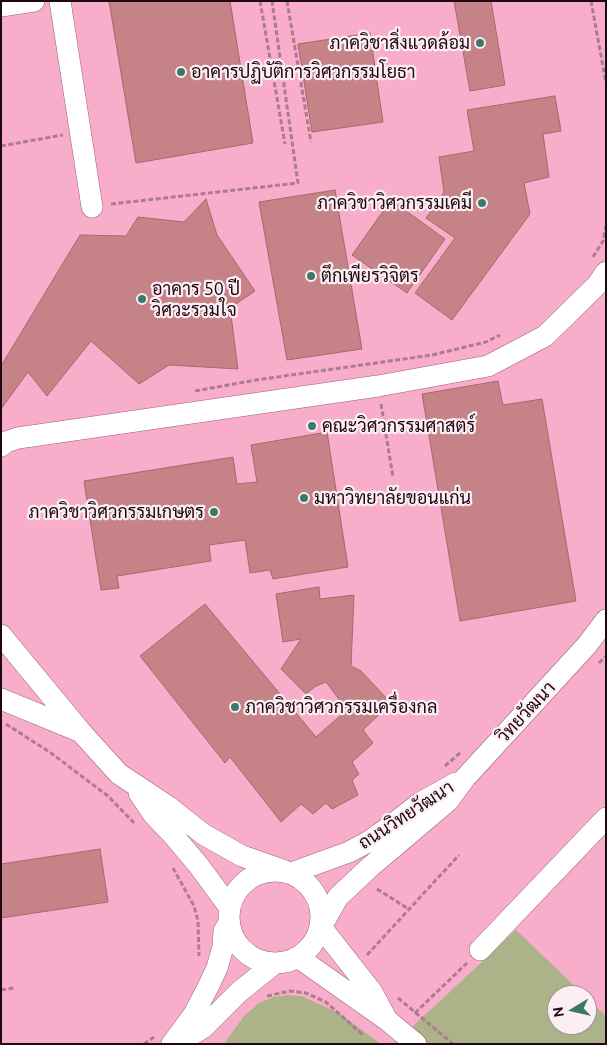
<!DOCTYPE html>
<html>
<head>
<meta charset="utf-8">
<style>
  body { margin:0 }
  #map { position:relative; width:607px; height:1045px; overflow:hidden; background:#febcd5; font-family:Ubuntu,sans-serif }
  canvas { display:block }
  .frame { position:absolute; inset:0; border:2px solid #1e0811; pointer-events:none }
  .north { position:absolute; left:547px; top:985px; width:50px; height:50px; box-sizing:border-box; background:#fceef3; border:1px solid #a39299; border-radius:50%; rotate:261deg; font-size:14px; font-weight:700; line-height:20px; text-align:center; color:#1e0811 }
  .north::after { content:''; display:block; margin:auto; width:18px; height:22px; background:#397a69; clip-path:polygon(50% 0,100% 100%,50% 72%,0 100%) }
</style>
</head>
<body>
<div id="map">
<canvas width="607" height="1045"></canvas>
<div class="frame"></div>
<div class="north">N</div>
</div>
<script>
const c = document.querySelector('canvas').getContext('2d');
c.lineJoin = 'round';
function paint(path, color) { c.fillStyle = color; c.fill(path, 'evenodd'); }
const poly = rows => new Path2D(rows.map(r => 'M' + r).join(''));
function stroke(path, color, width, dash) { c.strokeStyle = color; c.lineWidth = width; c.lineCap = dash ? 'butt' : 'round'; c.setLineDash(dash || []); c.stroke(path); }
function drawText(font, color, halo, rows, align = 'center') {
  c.font = font + ' Ubuntu,Sarabun,sans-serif'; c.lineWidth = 4.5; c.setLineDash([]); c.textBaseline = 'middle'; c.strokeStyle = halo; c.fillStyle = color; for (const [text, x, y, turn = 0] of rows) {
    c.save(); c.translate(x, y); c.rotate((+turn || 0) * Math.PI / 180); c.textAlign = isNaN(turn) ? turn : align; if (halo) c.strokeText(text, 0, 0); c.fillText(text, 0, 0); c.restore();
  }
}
paint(poly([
  [1,1,606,1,606,1044,1,1044],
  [557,995,587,995,587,1025,557,1025]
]), '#f8aecb');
paint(poly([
  [516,930,584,995,557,995,557,1025,587,1025,587,998,606,1016,606,1044,394,1044],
  [288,995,301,996,326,1007,343,1016,381,1044,224,1044,244,1016,259,1003,273,997]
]), '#adb389');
const building = poly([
  [109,1,230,1,253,143,136,163,109,1],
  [454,1,491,1,505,85,470,91,454,1],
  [370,33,383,122,312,132,298,44,370,33],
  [555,96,561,131,543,134,549,177,524,183,530,214,452,320,415,293,455,238,426,218,444,192,439,157,474,151,467,110,555,96],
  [335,190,362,349,287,360,259,202,335,190],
  [206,199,217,235,255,291,230,308,238,369,169,365,139,384,91,341,47,396,28,372,1,409,1,366,80,235,126,236,138,217,184,222,206,199],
  [391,200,445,239,407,293,352,255,391,200],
  [498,381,503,405,542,399,576,601,460,621,422,394,498,381],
  [327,432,348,567,273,579,270,570,250,573,245,540,209,545,211,561,117,576,119,588,101,590,84,481,233,457,237,484,257,482,251,445,327,432],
  [319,587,320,599,354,595,351,666,361,671,391,703,363,730,373,743,352,762,359,774,352,780,358,795,332,809,326,803,313,814,301,804,281,822,230,757,225,763,140,656,205,604,316,737,347,710,326,682,316,686,306,694,281,669,301,639,283,642,276,594,319,587],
  [100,849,108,902,1,918,1,864,100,849]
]);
paint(building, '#c58287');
stroke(building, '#a8686d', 1);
const minor = poly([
  [60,1,92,207],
  [1,6,34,1],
  [1,446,6,442,18,438,378,386,488,366,545,336,597,285,606,272],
  [1,635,81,732,119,774,169,807,203,834,242,856,285,871],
  [1,699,79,731],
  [139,793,153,814,173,835,199,866,230,908],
  '229 917a46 46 0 1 1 92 0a46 46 0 1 1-92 0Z',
  [291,873,349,852,368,842,392,825,420,803,456,783],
  [480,950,606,818],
  [299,958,387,1020,416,1044],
  [387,1020,372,992,321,927,338,897,370,867,448,801,465,778,587,645,606,620],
  [172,1044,194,1014,209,985,217,968,223,947,224,931,229,923],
  [177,1044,204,1027,239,992,274,964]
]);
stroke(minor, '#9b6077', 22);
stroke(poly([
  [260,1,285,144],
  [287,1,311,142],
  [591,1,606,83],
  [1,146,63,135],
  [111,204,298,183,272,1],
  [593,257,603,241,606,226],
  [195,391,256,380,432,355,486,342,500,335],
  [381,404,393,477],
  [599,663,606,656],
  [6,724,51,753,108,796,135,824],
  [445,766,461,752],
  [173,868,194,906,198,921,199,956],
  [377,889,410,910],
  [367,955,459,855],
  [1,990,14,988],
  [267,996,290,991,306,993,326,1002,364,1036],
  [398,998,453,1044],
  [415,1013,467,963],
  [144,1044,154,1037]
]), '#ad7b8e', 3, [5, 2.5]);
stroke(minor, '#fff', 21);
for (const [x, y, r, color] of [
  [480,43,5,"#397a69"],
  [181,72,5,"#397a69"],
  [482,203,5,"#397a69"],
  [311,276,5,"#397a69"],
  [142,299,5,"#397a69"],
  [312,426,5,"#397a69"],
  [304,498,5,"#397a69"],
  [214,512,5,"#397a69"],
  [235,707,5,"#397a69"]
]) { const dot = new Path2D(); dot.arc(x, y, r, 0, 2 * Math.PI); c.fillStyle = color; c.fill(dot); stroke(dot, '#fceef3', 2); }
drawText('18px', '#1e0811', '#fceef3', [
  ["ภาควิชาสิ่งแวดล้อม",470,43,"right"],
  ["อาคารปฏิบัติการวิศวกรรมโยธา",191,72],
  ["ภาควิชาวิศวกรรมเคมี",472,203,"right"],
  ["ตึกเพียรวิจิตร",321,276],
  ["อาคาร 50 ปี",152,289],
  ["วิศวะรวมใจ",152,310],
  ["คณะวิศวกรรมศาสตร์",322,426],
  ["มหาวิทยาลัยขอนแก่น",314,498],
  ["ภาควิชาวิศวกรรมเกษตร",204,512,"right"],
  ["ภาควิชาวิศวกรรมเครื่องกล",245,707]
], 'left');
drawText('18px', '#1e0811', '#fceef3', [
  ["วิทยวัฒนา",526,712,-47],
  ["ถนนวิทยวัฒนา",406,815,-33]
]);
</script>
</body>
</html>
